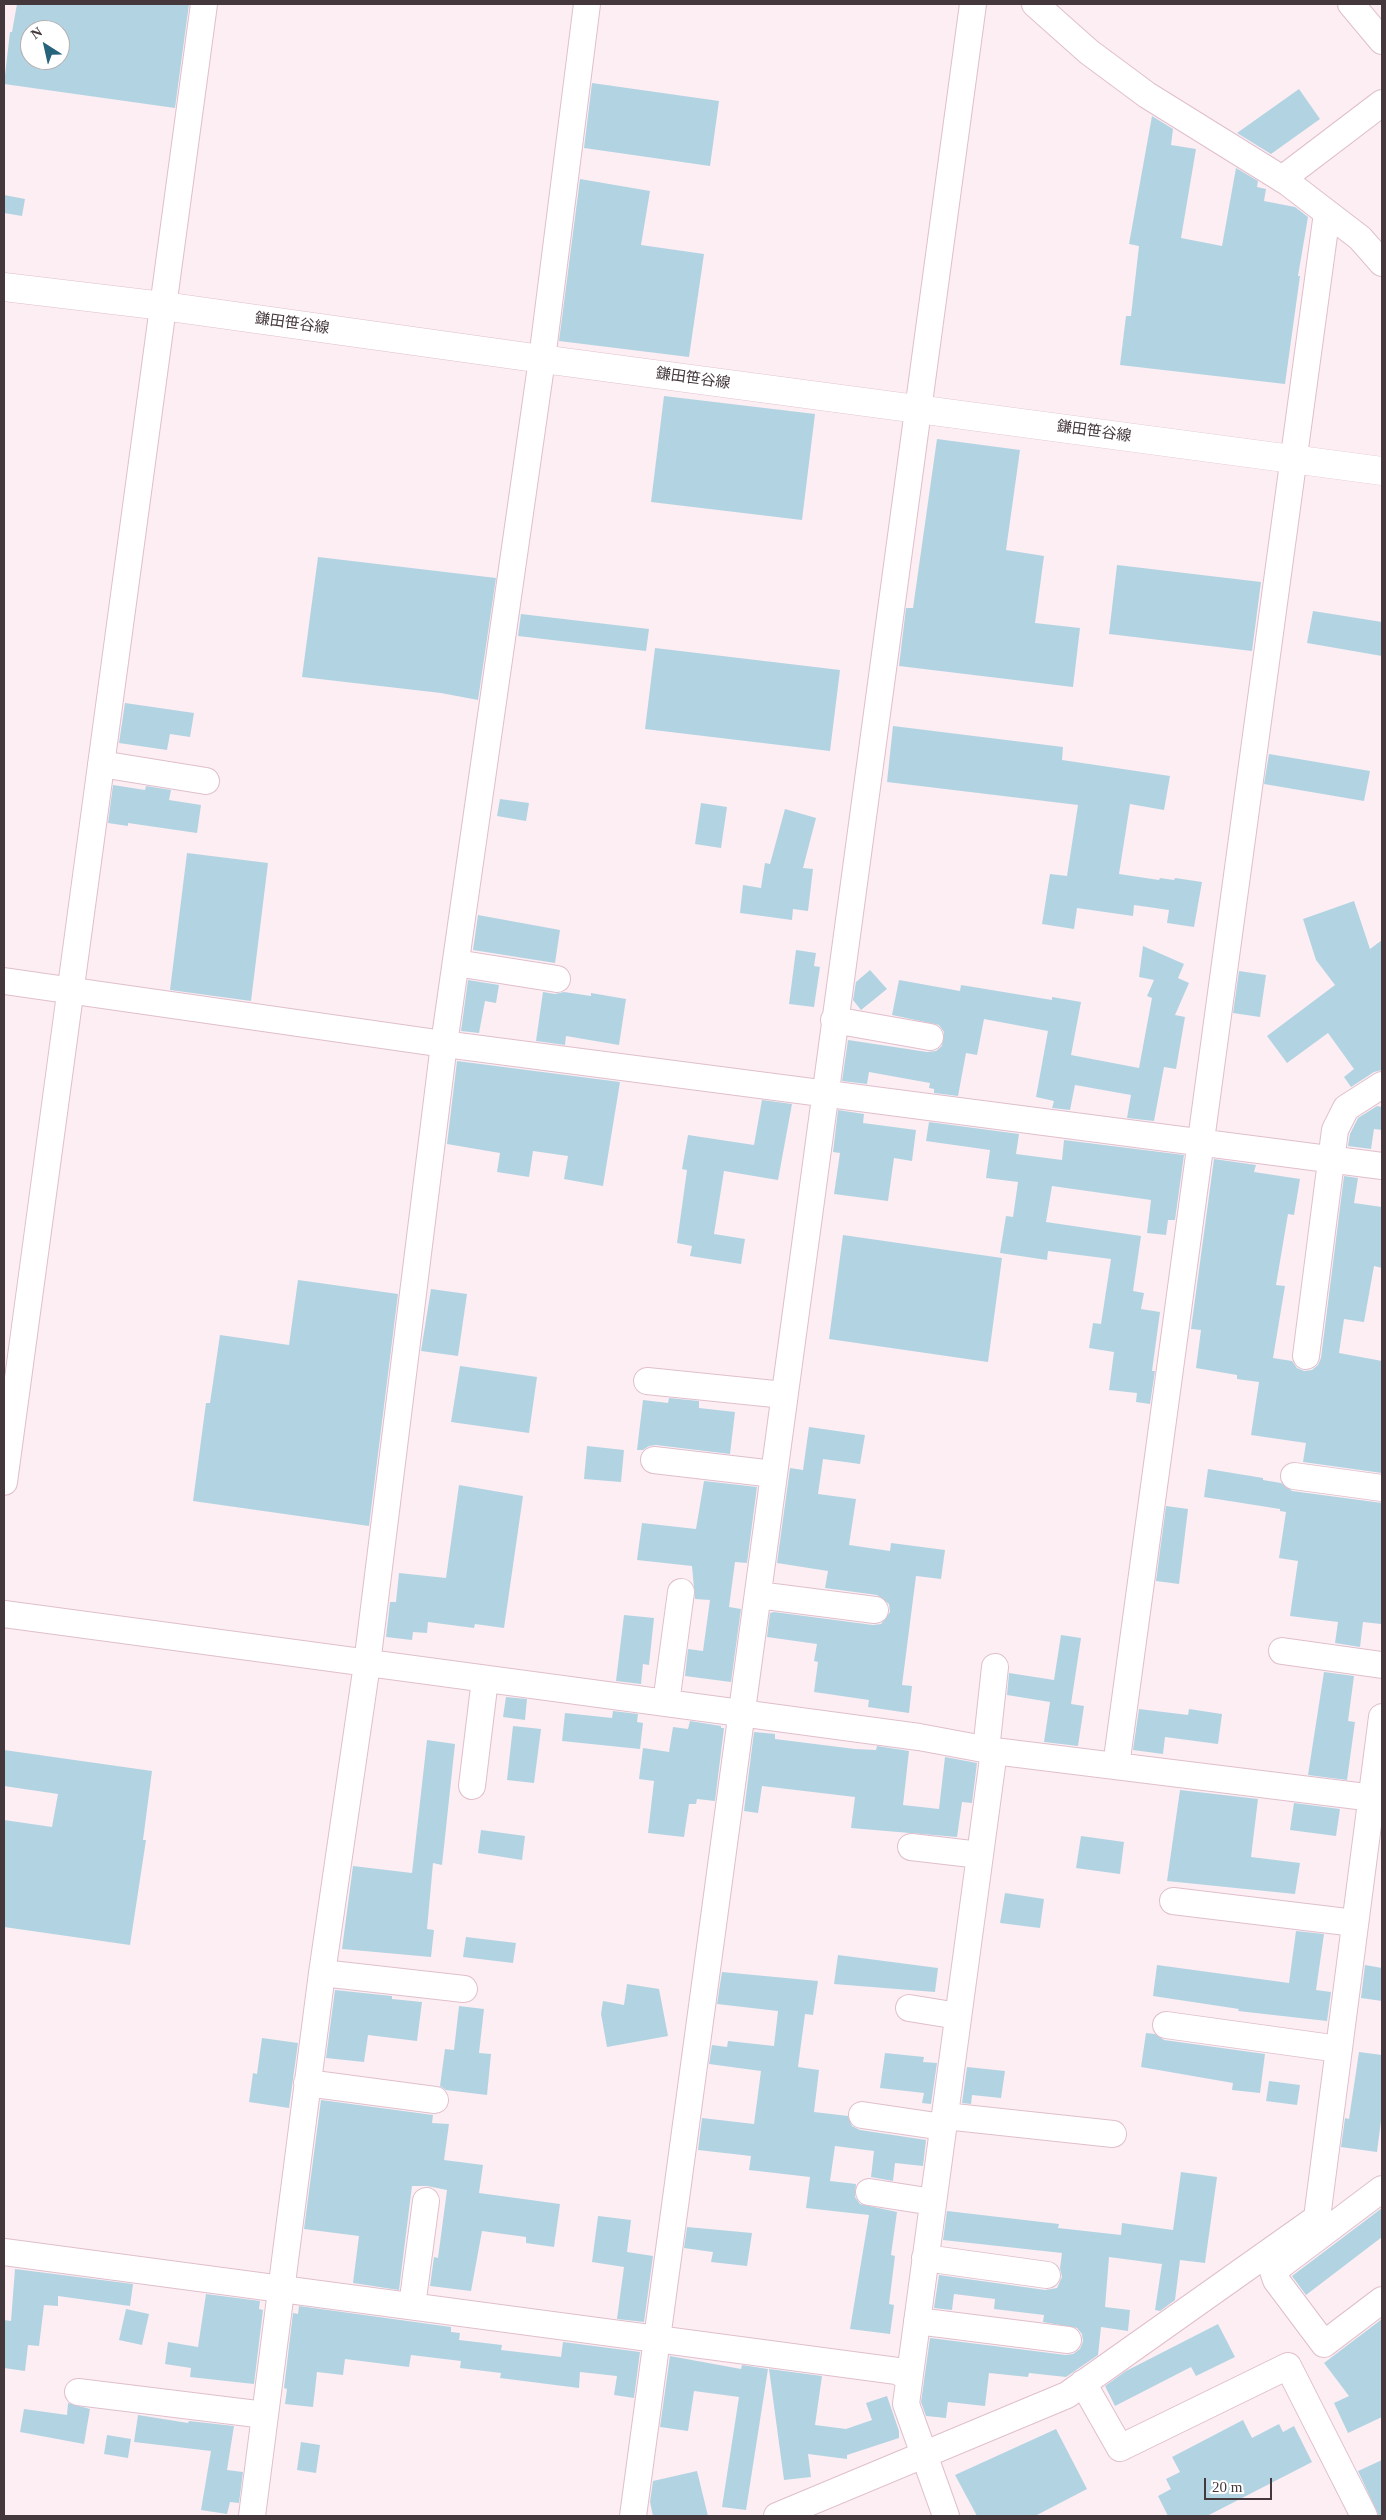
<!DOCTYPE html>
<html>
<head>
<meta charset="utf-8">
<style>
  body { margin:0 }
  #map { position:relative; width:1386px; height:2520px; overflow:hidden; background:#fceef3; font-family:"Times New Roman",serif }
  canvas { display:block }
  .frame { position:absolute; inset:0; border:5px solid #45383d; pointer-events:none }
  .north { position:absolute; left:20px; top:20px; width:50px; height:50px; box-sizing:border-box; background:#fff; border:1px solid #b5afb1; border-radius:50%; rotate:325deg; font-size:14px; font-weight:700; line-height:20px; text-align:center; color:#45383d }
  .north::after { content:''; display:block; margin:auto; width:18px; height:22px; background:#26647b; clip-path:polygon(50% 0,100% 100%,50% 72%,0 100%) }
  .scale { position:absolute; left:1204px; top:2478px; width:68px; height:22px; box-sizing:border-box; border:2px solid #45383d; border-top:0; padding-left:6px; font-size:15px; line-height:18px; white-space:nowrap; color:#45383d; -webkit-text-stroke:4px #fff; paint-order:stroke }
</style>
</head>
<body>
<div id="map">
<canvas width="1386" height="2520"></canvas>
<div class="frame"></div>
<div class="north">N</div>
<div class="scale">20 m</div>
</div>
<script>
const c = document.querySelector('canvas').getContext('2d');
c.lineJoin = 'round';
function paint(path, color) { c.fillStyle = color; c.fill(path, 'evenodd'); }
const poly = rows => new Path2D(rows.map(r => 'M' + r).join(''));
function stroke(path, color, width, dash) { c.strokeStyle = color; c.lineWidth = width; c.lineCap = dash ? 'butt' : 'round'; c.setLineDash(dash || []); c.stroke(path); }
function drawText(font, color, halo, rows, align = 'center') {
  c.font = font + ' "Times New Roman","Noto Sans JP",serif'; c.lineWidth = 5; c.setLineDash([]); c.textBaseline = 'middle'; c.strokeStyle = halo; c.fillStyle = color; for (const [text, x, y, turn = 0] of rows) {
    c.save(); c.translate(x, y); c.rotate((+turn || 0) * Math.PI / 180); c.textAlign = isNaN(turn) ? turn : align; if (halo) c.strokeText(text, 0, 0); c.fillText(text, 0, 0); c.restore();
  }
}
paint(poly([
  [17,4,189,4,175,108,4,84,10,32,12,32],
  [30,30,60,30,60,60,30,60],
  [592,83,719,101,710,166,584,148],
  [1299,89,1320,119,1271,154,1237,133],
  [1152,116,1173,129,1171,145,1196,149,1181,238,1222,246,1236,168,1258,181,1257,187,1266,189,1264,201,1295,207,1308,217,1298,276,1300,276,1285,384,1120,365,1126,316,1131,316,1139,246,1129,244],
  [580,179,650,191,641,245,704,254,689,357,559,341],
  [4,195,25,199,22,216,4,213],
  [664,396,815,414,802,520,651,502],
  [937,439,1020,450,1006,550,1044,556,1035,623,1080,628,1073,687,899,666,906,608,913,608],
  [318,557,496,578,478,700,441,693,302,677],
  [1117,565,1261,582,1252,651,1109,634],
  [1313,611,1382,622,1382,656,1307,643],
  [521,614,649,629,646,651,518,636],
  [655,648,840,670,830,751,645,729],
  [125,703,194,713,190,737,170,734,167,750,119,743],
  [893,726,1063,747,1062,760,1170,776,1164,810,1130,804,1119,874,1159,880,1160,878,1174,880,1175,878,1202,882,1194,927,1167,923,1169,910,1134,905,1133,916,1077,908,1074,929,1042,924,1050,874,1067,876,1078,805,887,782],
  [1269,754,1370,771,1364,801,1264,784],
  [113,785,145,790,146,786,171,790,169,800,201,805,197,833,128,823,128,826,108,823],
  [500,799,529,803,526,821,497,816],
  [701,803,727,807,721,848,695,844],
  [785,809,816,818,803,868,813,869,808,911,793,909,792,920,740,913,743,885,761,888,765,863,770,864],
  [187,853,268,863,251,1001,170,990],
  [1354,901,1370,949,1382,940,1382,1070,1374,1072,1351,1087,1344,1077,1354,1069,1328,1033,1287,1063,1267,1036,1335,985,1316,960,1303,919],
  [478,915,560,930,555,963,473,950],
  [1143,946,1184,964,1178,978,1189,983,1175,1015,1185,1017,1176,1069,1164,1067,1154,1121,1127,1118,1131,1095,1075,1085,1070,1110,1052,1108,1054,1101,1036,1097,1048,1031,984,1019,977,1055,966,1053,958,1096,934,1093,934,1089,929,1088,930,1083,869,1072,867,1084,842,1081,848,1040,927,1052,936,1051,942,1046,944,1032,939,1025,892,1015,899,980,960,991,961,985,1052,1000,1052,997,1081,1002,1071,1055,1139,1068,1152,998,1147,996,1154,980,1139,977],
  [796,950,816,953,814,966,820,967,814,1007,789,1004],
  [870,970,887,989,861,1010,853,1000,856,982],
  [1239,971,1266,975,1260,1017,1233,1013],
  [468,980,499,985,496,1003,485,1001,479,1033,461,1031],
  [543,992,555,994,564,992,591,996,591,993,626,999,619,1045,566,1036,565,1045,536,1041],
  [457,1061,620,1082,603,1186,564,1179,568,1156,533,1151,529,1177,497,1172,500,1153,447,1144],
  [762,1100,792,1104,778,1180,724,1171,714,1234,745,1239,741,1264,690,1256,692,1246,677,1243,687,1170,682,1169,688,1135,754,1145],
  [1377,1106,1382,1107,1382,1130,1374,1129,1371,1149,1348,1146,1350,1134,1358,1118],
  [838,1110,864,1114,863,1123,916,1130,912,1161,894,1158,888,1201,834,1194,840,1153,833,1152],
  [929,1122,1019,1134,1016,1154,1062,1160,1064,1140,1184,1155,1175,1220,1168,1220,1166,1235,1147,1233,1151,1200,1052,1186,1046,1222,1141,1236,1133,1291,1144,1293,1141,1309,1160,1312,1152,1371,1155,1371,1150,1404,1136,1402,1137,1393,1109,1390,1114,1352,1089,1348,1093,1323,1101,1324,1111,1259,1048,1251,1047,1260,1000,1253,1006,1216,1013,1217,1018,1182,986,1178,990,1150,926,1141],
  [1214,1159,1256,1165,1254,1172,1300,1179,1294,1215,1288,1214,1276,1285,1285,1286,1273,1358,1292,1361,1297,1368,1304,1371,1312,1370,1318,1365,1321,1358,1344,1176,1358,1178,1354,1203,1382,1207,1382,1268,1374,1266,1364,1322,1344,1319,1339,1353,1382,1361,1382,1473,1303,1462,1306,1443,1251,1435,1259,1382,1237,1379,1237,1375,1196,1368,1201,1330,1191,1329],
  [843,1235,1002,1258,988,1362,829,1339],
  [298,1280,398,1294,369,1526,193,1501,206,1403,210,1403,220,1335,289,1345],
  [431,1289,467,1294,458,1356,421,1351],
  [460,1366,537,1377,529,1433,451,1422],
  [669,1398,699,1401,699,1408,735,1412,730,1454,656,1445,649,1446,643,1450,637,1450,643,1400,668,1403],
  [809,1427,865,1435,860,1464,823,1459,818,1494,856,1499,849,1545,890,1551,891,1543,945,1550,941,1579,916,1576,902,1685,912,1686,909,1713,868,1707,869,1700,814,1692,818,1662,814,1661,817,1644,767,1637,770,1613,774,1612,873,1625,881,1624,890,1612,889,1604,877,1595,825,1588,828,1571,777,1563,790,1468,803,1470],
  [587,1446,624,1450,621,1482,584,1479],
  [1208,1469,1263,1478,1263,1480,1281,1483,1292,1491,1382,1503,1381,1624,1363,1622,1360,1647,1335,1643,1338,1622,1290,1616,1298,1561,1279,1558,1286,1512,1280,1511,1280,1509,1204,1497],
  [704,1481,757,1487,747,1563,735,1562,729,1607,741,1609,731,1682,685,1676,688,1649,703,1651,710,1600,695,1599,692,1566,637,1560,642,1523,696,1529],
  [459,1485,523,1496,504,1628,475,1624,474,1628,428,1622,427,1633,413,1632,412,1640,386,1637,390,1602,396,1602,399,1573,446,1578],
  [1166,1506,1188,1509,1179,1584,1156,1581],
  [624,1615,654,1618,649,1665,643,1664,641,1684,616,1681],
  [1061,1635,1081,1638,1071,1704,1084,1706,1078,1746,1044,1742,1050,1702,1007,1695,1009,1673,1054,1680],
  [1324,1672,1354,1676,1348,1721,1355,1722,1347,1780,1308,1775],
  [506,1697,527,1699,525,1720,503,1717],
  [1139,1709,1188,1715,1189,1709,1222,1714,1218,1744,1165,1737,1163,1754,1133,1750],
  [613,1711,638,1714,637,1722,643,1723,640,1749,562,1741,565,1713,612,1718],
  [690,1721,721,1726,721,1728,724,1728,715,1801,697,1799,696,1804,689,1804,684,1837,648,1833,654,1781,639,1779,643,1748,669,1752,673,1727,688,1729],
  [513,1726,541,1729,534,1783,507,1780],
  [754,1732,775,1734,775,1739,855,1749,876,1750,877,1746,909,1751,903,1805,939,1809,945,1757,977,1763,972,1803,962,1802,957,1837,851,1828,855,1797,762,1786,758,1813,744,1811],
  [427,1740,455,1744,442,1865,433,1863,427,1929,434,1930,431,1957,342,1949,353,1866,412,1873],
  [4,1750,152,1771,143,1840,146,1840,130,1945,4,1927,4,1820,52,1827,58,1794,4,1786],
  [1180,1790,1258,1799,1251,1857,1300,1863,1295,1894,1167,1881],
  [1294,1803,1340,1809,1336,1836,1290,1830],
  [481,1830,525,1836,522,1860,478,1853],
  [1081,1836,1124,1842,1120,1874,1076,1868],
  [1005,1893,1044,1899,1040,1928,1000,1923],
  [1296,1931,1324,1934,1316,1990,1331,1992,1327,2021,1238,2011,1239,2009,1153,1996,1157,1965,1289,1983],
  [466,1937,516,1943,513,1963,463,1957],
  [838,1955,938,1968,935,1992,834,1984],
  [1365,1965,1382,1968,1382,2001,1361,1998],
  [722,1972,818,1981,813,2015,805,2014,798,2067,819,2070,814,2112,848,2116,852,2126,860,2130,926,2140,923,2166,895,2163,893,2181,871,2177,874,2151,835,2146,830,2181,856,2184,855,2197,860,2204,897,2212,891,2255,895,2256,889,2304,894,2305,890,2334,850,2329,869,2215,806,2208,810,2177,749,2170,751,2156,698,2150,702,2118,754,2124,761,2071,709,2064,712,2045,727,2047,728,2041,774,2046,778,2011,717,2004],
  [627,1984,659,1989,668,2036,607,2047,601,2014,603,2001,624,2005],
  [335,1990,392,1996,392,1999,422,2002,417,2041,368,2035,364,2062,326,2058],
  [459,2006,484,2009,479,2053,491,2054,487,2095,446,2090,440,2086,445,2049,454,2050],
  [1146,2033,1155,2034,1164,2040,1265,2054,1260,2093,1232,2090,1233,2083,1141,2067],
  [262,2038,298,2043,289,2108,249,2102,253,2073,257,2074],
  [1359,2052,1382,2055,1382,2113,1377,2152,1341,2147,1345,2118,1349,2119],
  [885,2053,924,2057,923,2062,937,2063,931,2104,922,2103,924,2093,880,2088],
  [967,2067,1005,2071,1001,2098,972,2095,971,2104,962,2103],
  [1269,2081,1300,2085,1297,2105,1266,2101],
  [321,2100,433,2115,432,2123,449,2124,444,2160,483,2165,479,2193,560,2204,554,2247,526,2243,526,2237,482,2231,471,2291,430,2286,434,2257,438,2258,447,2190,427,2186,412,2186,399,2290,353,2283,359,2236,304,2229],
  [1181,2172,1217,2177,1205,2263,1180,2260,1175,2300,1160,2311,1155,2310,1162,2264,1109,2257,1105,2307,1130,2310,1128,2331,1101,2327,1098,2355,1066,2377,1029,2373,1028,2377,989,2373,985,2406,948,2402,946,2418,926,2416,921,2402,930,2338,1066,2355,1073,2354,1080,2349,1083,2341,1082,2334,1077,2328,1043,2322,1044,2315,994,2309,995,2299,954,2294,952,2310,934,2308,939,2275,1045,2290,1057,2288,1062,2277,1060,2268,1062,2253,943,2240,947,2211,1059,2224,1058,2228,1121,2235,1122,2223,1173,2230],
  [1382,2208,1382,2237,1306,2295,1292,2276],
  [598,2216,631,2220,627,2252,653,2256,644,2322,617,2319,624,2267,592,2262],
  [687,2227,752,2233,747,2266,711,2262,713,2252,684,2248],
  [15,2269,133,2284,130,2306,58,2296,58,2306,44,2305,39,2346,28,2345,25,2371,4,2368,4,2320,11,2321],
  [206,2294,260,2301,259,2309,263,2310,254,2384,190,2377,191,2368,165,2364,168,2342,198,2347],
  [299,2306,451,2327,451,2332,460,2333,459,2340,502,2345,501,2350,561,2357,563,2342,640,2352,634,2398,614,2395,617,2376,580,2372,579,2388,500,2378,501,2373,460,2368,461,2361,411,2355,409,2367,345,2359,343,2375,317,2372,313,2407,285,2404,287,2389,284,2388,293,2313,298,2314],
  [126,2309,149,2314,142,2345,119,2340],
  [1382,2319,1382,2417,1348,2433,1334,2403,1349,2396,1324,2363],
  [1218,2324,1235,2357,1196,2376,1191,2367,1115,2406,1105,2386,1126,2371],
  [670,2356,741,2369,742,2365,768,2369,746,2510,722,2507,739,2397,694,2391,688,2431,660,2427],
  [769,2369,822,2376,815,2425,846,2429,872,2420,866,2403,887,2396,899,2431,899,2438,847,2455,847,2459,808,2454,811,2477,784,2480],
  [68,2403,90,2409,84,2444,20,2432,24,2409,67,2415],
  [138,2415,188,2423,189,2421,234,2426,227,2470,243,2472,239,2503,230,2502,227,2514,201,2510,211,2451,134,2442],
  [1243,2420,1252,2438,1279,2424,1283,2432,1294,2426,1312,2462,1207,2516,1168,2516,1158,2496,1171,2489,1166,2479,1180,2472,1172,2457],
  [1056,2429,1087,2489,1035,2516,977,2516,955,2475],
  [107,2435,131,2439,128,2458,104,2454],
  [301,2442,320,2445,316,2473,297,2470],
  [1382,2460,1382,2516,1379,2516,1358,2471],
  [697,2471,708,2516,653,2516,650,2502,653,2481]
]), '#b2d4e2');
const minor = poly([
  [1035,4,1089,52,1147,95,1287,182,1360,238,1382,263],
  [1351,4,1382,41],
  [1282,179,1382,103],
  [101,764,206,781],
  [456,963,557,979],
  [4,981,444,1044,1382,1166],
  [834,1020,930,1037],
  [1306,1356,1335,1130,1346,1108,1382,1085],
  [647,1381,784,1395],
  [654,1460,774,1474],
  [1294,1476,1382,1488],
  [4,1482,204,4],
  [758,1595,875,1610],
  [4,1614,919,1737,994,1751,1382,1799],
  [1282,1651,1382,1665],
  [666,1703,681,1592],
  [986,1750,995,1667],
  [1116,1766,1327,213],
  [472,1786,485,1679],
  [911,1847,980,1855],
  [1173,1901,1355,1923],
  [322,1973,464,1989],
  [909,2008,958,2016],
  [1166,2025,1339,2049],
  [307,2083,435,2100],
  [862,2115,943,2127],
  [945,2116,1113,2134],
  [1382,2189,1273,2271,1276,2280,1324,2344,1382,2300],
  [869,2192,933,2202],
  [4,2252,897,2371,909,2378],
  [925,2258,1047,2275],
  [412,2306,426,2201],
  [917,2321,1068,2340],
  [1083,2383,1120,2448,1288,2366,1364,2516],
  [78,2392,265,2415],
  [252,2516,322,1973,367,1664,444,1044,542,359,587,4],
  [633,2516,973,4],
  [777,2516,1067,2395,1317,2218,1382,1717],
  [946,2516,906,2404,994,1751]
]);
const tertiary = poly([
  [4,287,163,306,542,359,1382,471]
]);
stroke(minor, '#e0bfcc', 28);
stroke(tertiary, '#e0bfcc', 29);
stroke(minor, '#fff', 26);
stroke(tertiary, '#fff', 28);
drawText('15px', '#45383d', '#fff', [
  ["鎌田笹谷線",292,324,8],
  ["鎌田笹谷線",693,379,8],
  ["鎌田笹谷線",1094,432,8]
]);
</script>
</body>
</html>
